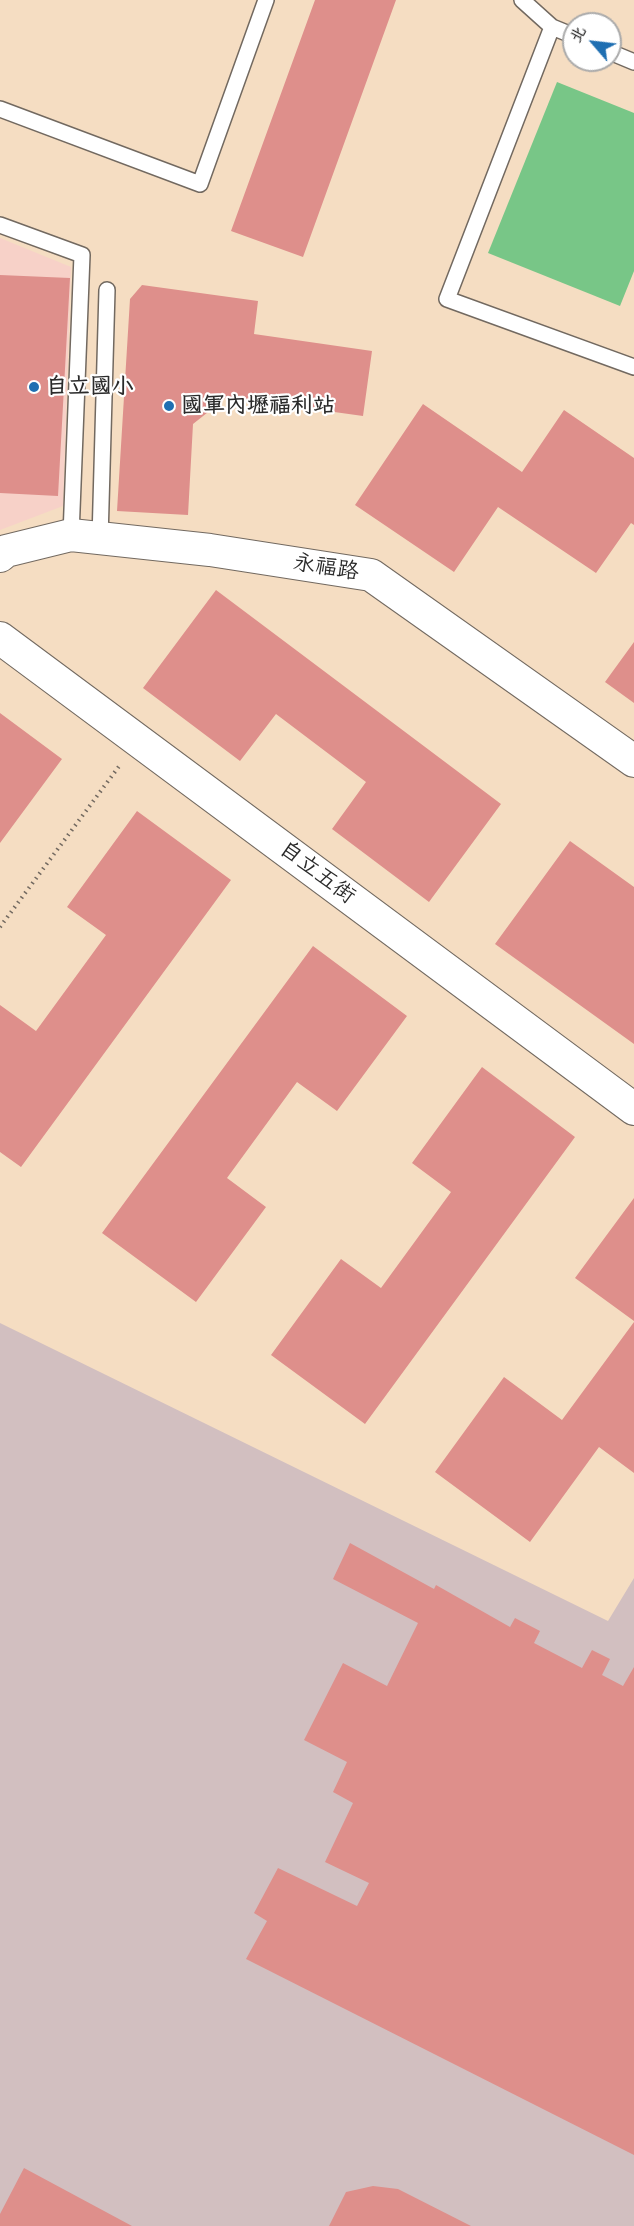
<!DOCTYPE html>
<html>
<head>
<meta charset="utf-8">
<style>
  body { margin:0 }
  #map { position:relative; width:634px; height:2226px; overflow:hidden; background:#f5ddc2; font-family:Sriracha,"LXGW WenKai TC",sans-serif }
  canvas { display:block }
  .north { position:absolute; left:562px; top:12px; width:60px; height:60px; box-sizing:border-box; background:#fff; border:2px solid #aaa; border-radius:50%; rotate:298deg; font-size:16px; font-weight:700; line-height:24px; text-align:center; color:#2b2b2b }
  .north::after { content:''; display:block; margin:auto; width:21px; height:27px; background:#1f6fb2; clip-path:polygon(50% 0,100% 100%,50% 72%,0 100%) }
</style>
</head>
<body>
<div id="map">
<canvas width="634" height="2226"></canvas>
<div class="north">北</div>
</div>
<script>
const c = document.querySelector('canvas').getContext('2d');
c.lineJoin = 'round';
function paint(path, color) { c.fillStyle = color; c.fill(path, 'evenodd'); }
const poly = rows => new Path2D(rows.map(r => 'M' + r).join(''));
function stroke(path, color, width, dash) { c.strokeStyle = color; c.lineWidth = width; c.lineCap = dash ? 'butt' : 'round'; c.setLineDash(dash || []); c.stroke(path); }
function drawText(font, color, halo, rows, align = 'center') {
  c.font = font + ' Sriracha,"LXGW WenKai TC",sans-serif'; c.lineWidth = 4.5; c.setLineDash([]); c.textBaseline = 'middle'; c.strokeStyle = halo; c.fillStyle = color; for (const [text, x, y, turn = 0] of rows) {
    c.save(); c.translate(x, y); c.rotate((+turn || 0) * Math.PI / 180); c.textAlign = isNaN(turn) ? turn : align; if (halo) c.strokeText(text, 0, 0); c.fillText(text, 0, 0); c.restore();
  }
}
paint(poly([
  [0,238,71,267,63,506,0,530]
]), '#f7d1c8');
paint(poly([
  [0,1323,608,1621,634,1578,634,2226,0,2226]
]), '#d2bfc0');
paint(poly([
  [557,82,634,113,634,271,620,306,488,253]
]), '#78c687');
paint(poly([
  [315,0,396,0,303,257,231,231],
  [0,275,70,278,58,496,0,493],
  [142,285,258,301,254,334,372,351,363,416,227,397,193,424,188,515,117,511,130,299],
  [423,404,522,472,564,410,634,458,634,525,631,523,596,573,498,507,454,572,355,505],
  [216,590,501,804,429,902,332,829,366,782,276,714,240,761,143,688],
  [634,642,634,703,605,682],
  [0,713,62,759,0,843],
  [137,811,231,880,21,1167,0,1152,0,1005,36,1031,106,935,67,907],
  [570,841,634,887,634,1044,495,944],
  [313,946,407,1016,337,1111,297,1082,227,1178,266,1207,196,1302,102,1233],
  [482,1067,575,1137,365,1424,271,1355,341,1259,381,1288,451,1192,412,1163],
  [634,1198,634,1321,575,1278],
  [634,1322,634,1473,599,1447,530,1542,435,1472,504,1377,562,1420],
  [350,1543,434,1589,436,1585,510,1627,515,1618,540,1631,534,1643,582,1668,592,1650,610,1659,602,1675,623,1686,634,1667,634,2155,246,1959,267,1921,254,1913,278,1868,357,1906,369,1883,325,1862,353,1803,333,1792,347,1762,304,1740,343,1663,387,1686,418,1623,333,1579],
  [24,2168,132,2226,0,2226,0,2214],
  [373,2186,398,2189,471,2226,329,2226,346,2192]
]), '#de8f8b');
const lane = poly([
  [522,0,552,27,574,36],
  [552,27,447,299,634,367],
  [610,52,634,62],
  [0,109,200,184,266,0],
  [0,225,82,255,71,535],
  [100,539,107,290]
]);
const street = poly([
  [0,556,6,551,71,535,210,550,371,575,634,761],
  [0,638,634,1109]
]);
stroke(lane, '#726960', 18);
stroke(street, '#726960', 34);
stroke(poly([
  [0,927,120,765]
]), '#726960', 4, [1.5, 4.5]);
stroke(lane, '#fff', 15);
stroke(street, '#fff', 32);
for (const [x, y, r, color] of [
  [34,387,6,"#1f6fb2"],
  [169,406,6,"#1f6fb2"]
]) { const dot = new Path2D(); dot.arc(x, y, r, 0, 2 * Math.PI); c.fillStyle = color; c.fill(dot); stroke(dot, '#fff', 2); }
drawText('bold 22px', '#2b2b2b', '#fff', [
  ["自立國小",46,387],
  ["國軍內壢福利站",181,406]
], 'left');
drawText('22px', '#2b2b2b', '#fff', [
  ["永福路",326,568,9],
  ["自立五街",317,873,37]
]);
</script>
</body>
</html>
